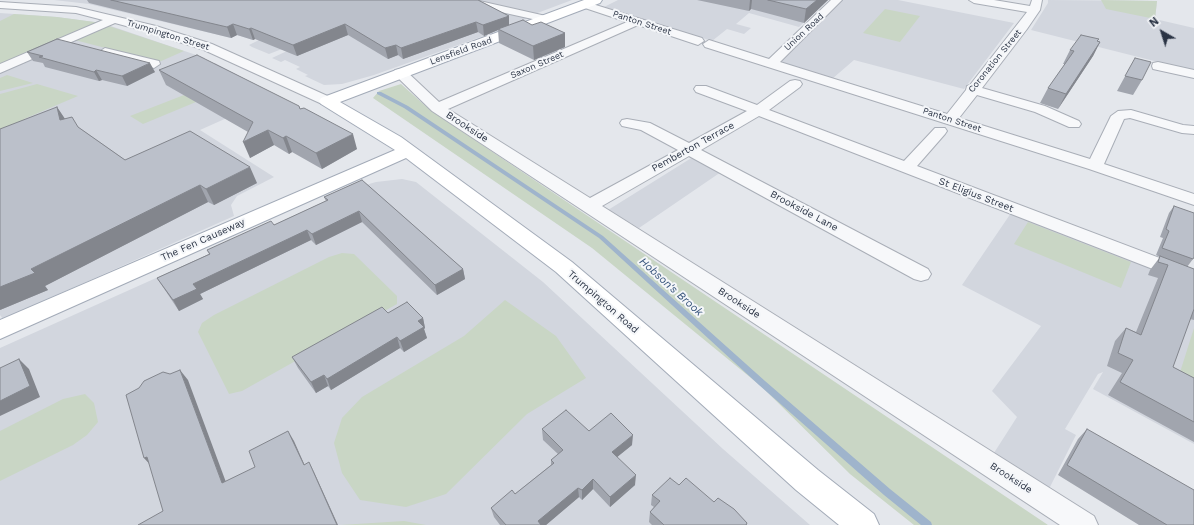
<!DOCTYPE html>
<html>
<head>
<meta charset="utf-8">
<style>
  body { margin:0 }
  #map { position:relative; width:1194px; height:525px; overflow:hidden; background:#e4e7ec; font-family:"Work Sans",sans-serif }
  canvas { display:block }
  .north { position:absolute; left:1142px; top:12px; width:40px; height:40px; -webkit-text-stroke:3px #f4f6f9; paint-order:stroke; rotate:321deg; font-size:11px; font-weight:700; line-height:16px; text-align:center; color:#2b3445 }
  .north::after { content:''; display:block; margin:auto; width:14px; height:18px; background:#2b3445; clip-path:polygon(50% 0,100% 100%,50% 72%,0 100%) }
</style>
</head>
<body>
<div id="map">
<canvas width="1194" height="525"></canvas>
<div class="north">N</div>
</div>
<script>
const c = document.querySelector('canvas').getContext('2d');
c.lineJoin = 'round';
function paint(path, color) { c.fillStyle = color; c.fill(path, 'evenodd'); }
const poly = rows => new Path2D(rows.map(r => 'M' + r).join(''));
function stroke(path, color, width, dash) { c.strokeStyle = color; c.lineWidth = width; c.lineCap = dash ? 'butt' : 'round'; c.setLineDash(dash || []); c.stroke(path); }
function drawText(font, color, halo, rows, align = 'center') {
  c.font = font + ' "Work Sans",sans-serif'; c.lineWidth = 4; c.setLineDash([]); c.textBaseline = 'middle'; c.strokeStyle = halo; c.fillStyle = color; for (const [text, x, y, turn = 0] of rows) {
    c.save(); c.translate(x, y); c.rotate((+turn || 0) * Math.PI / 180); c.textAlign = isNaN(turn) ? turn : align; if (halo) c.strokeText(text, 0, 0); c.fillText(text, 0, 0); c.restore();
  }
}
paint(poly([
  [54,0,452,0,528,18,517,24,374,75,342,84,324,85,305,76,308,75,296,69,300,67,285,60,281,62,272,58,287,51,282,49,269,54,252,47,249,45,259,40,255,39,253,40,237,35,231,38,89,4],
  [466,0,572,0,532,15],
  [618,0,828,0,799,27,749,13,736,24,751,28,744,34,727,29,712,41,604,7],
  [841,0,898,0,1014,23,964,89,854,60,832,79,776,63],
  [1048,0,1157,1,1155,19,1194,28,1194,71,1031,30,1048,3],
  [0,13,57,17,102,23,205,58,193,63,206,68,215,63,276,96,200,130,274,177,237,196,231,205,234,216,3,319,0,315],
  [693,157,721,172,639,228,608,210],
  [402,179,416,182,543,282,723,449,810,525,0,525,0,348,359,187,376,182],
  [1011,213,1194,284,1194,444,1093,389,1103,372,1098,374,1065,429,1076,435,1048,491,992,456,1017,417,992,391,1041,326,962,285]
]), '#d2d6de');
paint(poly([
  [1101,0,1157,1,1155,19,1106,9],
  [885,9,920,16,900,42,863,33],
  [14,14,57,17,102,23,0,65,0,21],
  [106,25,184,51,159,62,71,39],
  [7,75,33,83,0,91,0,78],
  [37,84,78,96,24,119,32,125,0,137,0,94],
  [401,84,430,110,1048,525,914,525,850,474,762,387,592,248,373,98,379,91],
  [184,95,196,102,143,124,130,116],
  [1028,222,1131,262,1121,288,1014,244],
  [342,253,354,254,397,296,397,304,242,391,229,394,198,332,202,323,214,315,329,257],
  [505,300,556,336,586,378,527,414,446,494,406,507,360,500,342,473,334,443,342,418,362,397,464,336],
  [1194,328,1194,394,1176,385],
  [85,394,94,403,98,422,87,435,73,445,0,481,0,431,63,399],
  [404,521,426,525,340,525]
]), '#c9d6c5');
paint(poly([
  [377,92,381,92,408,106,603,236,765,381,890,489,931,522,932,525,921,525,884,495,759,385,599,238,404,108,377,94,377,92]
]), '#9fb4cc');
const street = poly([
  [455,0,475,0,546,16,552,19,546,22,460,3,455,0],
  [831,0,842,0,780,62,947,114,966,90,967,86,970,85,1027,12,974,3,969,0,994,0,1030,6,1032,0,1042,0,1040,10,1027,29,982,88,1045,106,1079,121,1081,124,1079,127,1069,127,1035,112,977,95,959,118,1090,159,1111,116,1118,111,1131,110,1183,125,1194,126,1194,134,1182,133,1130,118,1124,119,1104,164,1194,194,1194,205,1089,169,705,47,703,44,709,40,769,59,831,0],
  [0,2,76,7,156,26,212,44,332,98,334,101,332,104,327,105,322,104,204,50,148,32,115,23,0,73,0,64,103,20,76,13,0,8,0,2],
  [586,2,702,38,704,41,698,45,638,25,448,109,590,198,678,150,641,130,622,126,620,123,622,120,627,119,650,123,689,143,747,111,696,92,694,89,696,86,706,86,757,105,790,81,795,80,800,81,802,84,800,87,769,110,904,161,935,128,945,128,947,131,945,134,917,166,1194,271,1194,285,759,116,701,150,928,269,931,274,928,279,921,281,914,279,689,156,602,206,1094,516,1098,525,1060,525,432,111,393,73,395,70,400,69,405,70,439,102,627,22,582,7,580,5,582,3,586,2],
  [105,48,159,61,160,64,154,68,101,55,99,52,105,48],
  [1158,62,1194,70,1194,78,1153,69,1152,66,1153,63,1158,62]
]);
const primary = poly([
  [584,0,602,0,600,3,340,102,401,137,572,262,818,470,874,514,879,525,839,525,796,490,556,272,406,158,0,339,0,320,395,150,321,104,319,101,321,98,584,0]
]);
stroke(street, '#a9aeb7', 2);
stroke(primary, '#a3abb8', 2);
paint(street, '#f7f8fa');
paint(primary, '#fff');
paint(poly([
  [87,0,478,0,509,16,509,25,532,25,565,33,565,47,534,60,499,43,498,30,484,36,478,32,403,59,398,55,388,59,348,35,297,56,255,39,253,40,237,35,231,38,89,3],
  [697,0,828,0,804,23,751,9,749,11],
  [1098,41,1100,42,1093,56,1058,109,1040,103,1048,88,1065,64,1063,64,1070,50],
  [27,52,155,72,127,86,102,80,99,81,45,67,43,63,33,61],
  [1135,58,1142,80,1133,95,1117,91],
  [159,70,300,109,357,149,322,169,292,152,289,154,274,145,250,158,248,132,166,85],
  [57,107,65,119,78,127,125,160,257,183,214,205,208,202,45,286,48,290,0,310],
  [362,180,463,269,465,279,437,295,362,222,316,245,311,240,200,294,203,299,179,311,157,278,209,254,207,250,274,225,326,201,324,197],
  [1174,206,1193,259,1187,267,1194,269,1194,320,1190,319,1173,367,1194,378,1194,442,1108,395,1122,373,1107,366,1115,341,1126,328,1136,332,1158,278,1148,275,1150,270,1160,257,1156,255,1163,238,1160,237,1169,213],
  [423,318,425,328,424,329,427,338,404,352,400,348,331,390,328,386,316,393,298,368,292,357],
  [542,429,589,431,632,445,617,457,635,485,610,507,593,489,582,500,579,497,546,525,500,525,494,517,491,508,515,494,551,465,551,460,558,454,543,440],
  [1087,429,1194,525,1139,525,1058,475,1078,439],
  [679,485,714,502,747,523,747,525,652,525,649,522,650,512,654,507,651,505,652,495]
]), '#a1a5ae');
paint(poly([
  [750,0,752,0,751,9,749,11],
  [817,0,828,0,804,23,806,9],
  [509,16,509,26,498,29,498,30,484,36,483,25],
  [476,22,478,32,403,59,401,48],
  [233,24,237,35,231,38,227,27],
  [345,24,348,35,297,56,293,45],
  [251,28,255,39,253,40,249,29],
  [565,33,565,47,534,60,533,46],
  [1100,42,1093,56,1058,109,1066,94],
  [396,45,398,55,388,59,385,48],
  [150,63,155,72,127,86,122,76],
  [96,70,102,80,99,81,94,72],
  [57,107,67,122,60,120],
  [268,130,274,145,250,158,243,142],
  [353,134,357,149,322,169,316,153],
  [286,136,292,152,289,154,283,138],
  [250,167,257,183,214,205,206,189],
  [200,185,208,202,45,286,48,290,0,310,0,287,31,269],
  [359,211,362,222,316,245,312,234],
  [307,230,311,240,200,294,203,299,179,311,173,300,193,284],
  [463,269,465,279,437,295,435,285],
  [423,318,425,328,424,329,427,338,404,352,400,341,418,321],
  [397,337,400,348,331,390,327,379],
  [19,359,29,369,40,397,0,416,0,401],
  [180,370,188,380,230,493,222,483],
  [324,375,328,386,316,393,311,382],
  [288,431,294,441,309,475,304,465],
  [633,435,632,445,611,462,612,452],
  [147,457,153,468,144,458],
  [309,462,314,472,338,525,337,525],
  [636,475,635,485,610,507,610,497],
  [593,479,593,489,582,500,582,490],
  [578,488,579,497,546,525,538,525,538,521]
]), '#83868d');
const building = poly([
  [111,0,478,0,509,16,483,25,476,22,401,48,396,45,385,48,345,24,293,45,251,28,249,29,233,24,227,27,111,0],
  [768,0,817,0,806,9,768,0],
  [523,20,532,25,541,22,565,33,533,46,498,29,523,20],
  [1081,35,1099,39,1097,41,1100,42,1066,94,1048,88,1074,51,1070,50,1081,35],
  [57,39,150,63,122,76,96,70,94,72,39,57,43,56,27,52,57,39],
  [197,55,299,106,300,109,304,108,353,134,316,153,286,136,283,138,268,130,243,142,253,122,159,70,197,55],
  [1135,58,1151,62,1142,80,1125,76,1135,58],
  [57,107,60,120,72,117,78,127,125,160,190,131,250,167,206,189,200,185,31,269,35,273,0,287,0,129,57,107],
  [362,180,463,269,435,285,359,211,312,234,307,230,193,284,197,289,173,300,157,278,210,254,207,250,271,221,274,225,328,200,324,197,362,180],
  [1174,206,1194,213,1194,257,1193,259,1162,248,1169,231,1166,229,1174,206],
  [1160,256,1194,269,1194,309,1173,367,1194,378,1194,422,1120,382,1133,360,1118,353,1126,328,1141,335,1168,265,1158,262,1160,256],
  [407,302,423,318,418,321,424,327,400,341,397,337,327,379,324,375,311,382,292,357,382,307,388,313,407,302],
  [19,359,30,386,0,401,0,368,19,359],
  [180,370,222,483,255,467,249,451,288,431,304,465,309,462,337,525,138,525,163,511,147,457,144,458,126,395,139,388,144,381,163,372,170,374,180,370],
  [566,410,589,431,611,413,633,435,612,452,636,475,610,497,593,479,582,490,578,488,538,521,541,525,506,525,491,508,512,490,515,494,554,463,551,460,563,450,542,429,566,410],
  [1087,429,1194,490,1194,525,1167,525,1067,465,1087,429],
  [670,478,679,485,686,478,714,502,718,498,734,509,747,523,746,525,664,525,650,512,660,501,652,495,670,478]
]);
paint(building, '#bbc0ca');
stroke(building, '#83868d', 1);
drawText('9px', '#2b3445', '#f4f6f9', [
  ["Panton Street",642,23,18],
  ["Union Road",804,32,-43],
  ["Trumpington Street",168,35,17],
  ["Lensfield Road",461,51,-20],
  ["Coronation Street",995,61,-51],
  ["Saxon Street",537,65,-23],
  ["Panton Street",952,120,18]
]);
drawText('10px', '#2b3445', '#f4f6f9', [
  ["Brookside",467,127,33],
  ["Pemberton Terrace",693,147,-29],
  ["St Eligius Street",976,195,21],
  ["Brookside Lane",804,211,28],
  ["The Fen Causeway",203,240,-24],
  ["Trumpington Road",603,302,41],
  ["Brookside",739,303,33],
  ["Brookside",1011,478,33]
]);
drawText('italic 11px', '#34527a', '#f4f6f9', [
  ["Hobson's Brook",671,287,42]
]);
</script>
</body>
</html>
